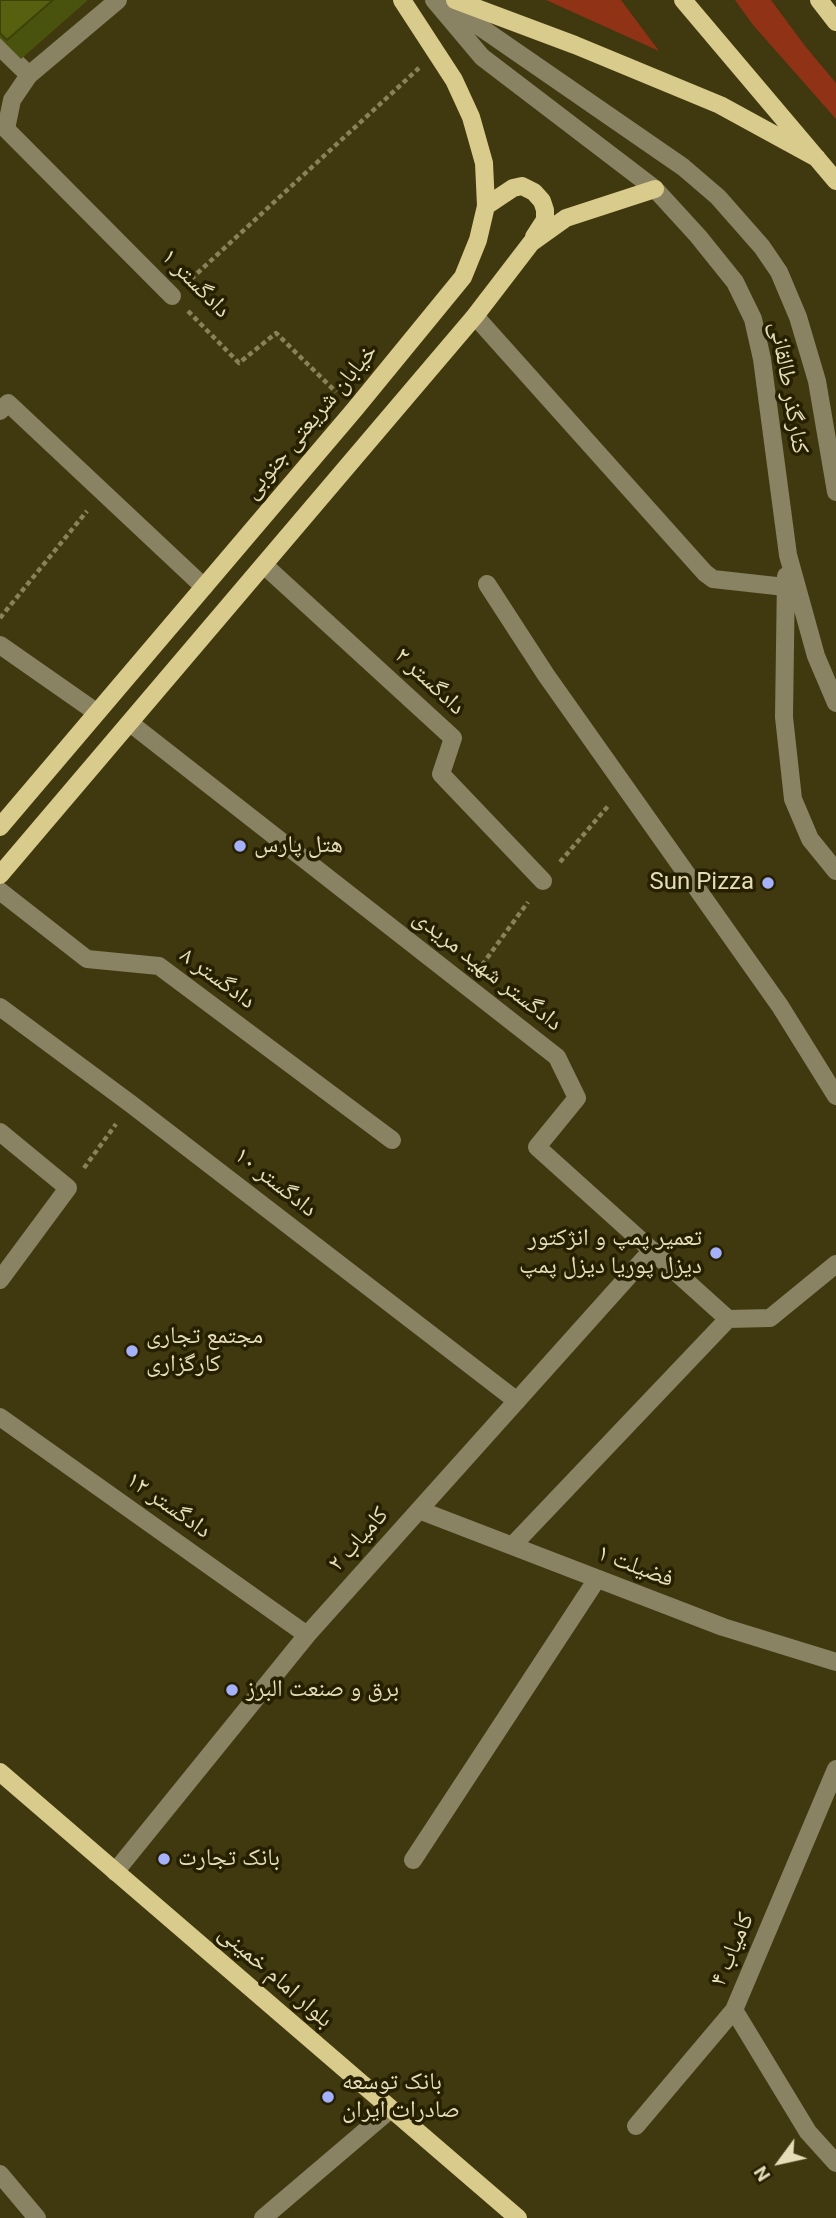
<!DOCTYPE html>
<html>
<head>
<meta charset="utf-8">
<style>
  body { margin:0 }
  #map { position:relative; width:836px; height:2218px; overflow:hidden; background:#40380e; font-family:Roboto,sans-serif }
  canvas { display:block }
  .north { position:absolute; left:745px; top:2127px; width:70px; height:70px; -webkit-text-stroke:5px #261f00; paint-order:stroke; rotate:237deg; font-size:19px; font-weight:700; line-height:28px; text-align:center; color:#e5ddb8 }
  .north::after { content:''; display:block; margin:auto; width:24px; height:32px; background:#e5ddb8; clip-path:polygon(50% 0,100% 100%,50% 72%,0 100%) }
</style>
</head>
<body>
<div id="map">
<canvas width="836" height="2218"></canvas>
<div class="north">N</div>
</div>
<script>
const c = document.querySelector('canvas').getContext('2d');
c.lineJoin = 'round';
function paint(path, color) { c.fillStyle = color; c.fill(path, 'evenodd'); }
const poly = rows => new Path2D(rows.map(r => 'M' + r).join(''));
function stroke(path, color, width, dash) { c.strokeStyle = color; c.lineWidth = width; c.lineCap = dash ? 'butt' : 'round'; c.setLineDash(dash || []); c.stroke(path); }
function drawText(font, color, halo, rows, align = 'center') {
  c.font = font + ' Roboto,"Noto Naskh Arabic",sans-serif'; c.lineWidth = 7; c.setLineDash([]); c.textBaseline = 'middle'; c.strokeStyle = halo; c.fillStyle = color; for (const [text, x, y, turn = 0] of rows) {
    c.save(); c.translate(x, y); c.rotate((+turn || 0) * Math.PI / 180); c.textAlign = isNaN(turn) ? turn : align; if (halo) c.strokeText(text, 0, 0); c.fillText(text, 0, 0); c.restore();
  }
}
paint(poly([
  [546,0,621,0,659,51],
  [735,0,771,0,805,46,836,83,836,119,753,25]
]), '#8f3216');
stroke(poly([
  [191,279,419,68],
  [188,311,239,363,276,333,336,392],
  [0,618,87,511],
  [560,862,609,805],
  [482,965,528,902],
  [84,1168,116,1124]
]), '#898159', 4.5, [5, 3.5]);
stroke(poly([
  [118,0,29,75,12,100,6,129,172,296],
  [434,0,482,57,655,189,698,236,735,282,753,319,762,359,788,555,816,656,836,703],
  [444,2,683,167,718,197,762,247,779,272,798,317,817,381,836,492],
  [0,47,29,75],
  [475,316,705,573,713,579,785,587],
  [0,411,8,403,204,587],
  [264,565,453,738,441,774,543,881],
  [786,576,784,717,793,799,810,839,836,871],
  [487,584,546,675,780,1006,836,1096],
  [0,645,96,712],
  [130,723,557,1057,577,1098,537,1147,728,1319,770,1318,836,1264],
  [0,891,87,959,159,966,392,1140],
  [0,1007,131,1104,517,1401],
  [0,1132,68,1188,0,1280],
  [0,1417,307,1635],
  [419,1510,723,1627,836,1662],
  [512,1546,728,1319],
  [413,1860,597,1579],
  [115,1872,307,1635,652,1250],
  [734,2010,808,2132,836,2163],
  [636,2126,734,2010,836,1769],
  [0,2174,37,2218],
  [263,2218,391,2109]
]), '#898263', 18);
stroke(poly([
  [455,0,575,45,720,105,817,158],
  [683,0,836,181],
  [819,0,836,22],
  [486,206,513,188,522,186,534,192,542,201,545,210,545,220,534,237],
  [0,827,355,409,463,277,478,240,486,206,484,163,471,117,454,80,402,0],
  [0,875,475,316,531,243,566,218,655,189],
  [0,1772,518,2218]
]), '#d9cb8b', 18);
paint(poly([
  [0,0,88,0,21,59,0,38]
]), '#4a530d');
const building = poly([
  [0,0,53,0,7,40,0,33,0,0]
]);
paint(building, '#56600f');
stroke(building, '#3c430a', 2);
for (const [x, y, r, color] of [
  [240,846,7,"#a6b1fc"],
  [768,883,7,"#a6b1fc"],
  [716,1253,7,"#a6b1fc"],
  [132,1351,7,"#a6b1fc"],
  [232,1690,7,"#a6b1fc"],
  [164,1859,7,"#a6b1fc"],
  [328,2097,7,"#a6b1fc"]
]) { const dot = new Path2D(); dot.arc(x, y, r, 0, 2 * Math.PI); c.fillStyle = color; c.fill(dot); stroke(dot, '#261f00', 2.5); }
drawText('24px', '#e5ddb8', '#261f00', [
  ["دادگستر ۱",195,284,45],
  ["کنارگذر طالقانی",788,388,80],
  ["خیابان شریعتی جنوبی",311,422,-50],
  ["دادگستر ۲",429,682,43],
  ["دادگستر شهید مریدی",487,971,38],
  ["دادگستر ۸",217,979,36],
  ["دادگستر ۱۰",275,1183,38],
  ["دادگستر ۱۲",168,1506,35],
  ["کامیاب ۲",359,1540,-48],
  ["فضیلت ۱",635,1567,21],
  ["کامیاب ۴",733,1950,-67],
  ["بلوار امام خمینی",275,1977,41]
]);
drawText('24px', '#e5ddb8', '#261f00', [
  ["هتل پارس",254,846],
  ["Sun Pizza",754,883,"right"],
  ["تعمیر پمپ و انژکتور",702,1239,"right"],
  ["دیزل پوریا دیزل پمپ",702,1267,"right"],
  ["مجتمع تجاری",146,1337],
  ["کارگزاری",146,1365],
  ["برق و صنعت البرز",246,1690],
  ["بانک تجارت",178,1859],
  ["بانک توسعه",342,2083],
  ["صادرات ایران",342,2111]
], 'left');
</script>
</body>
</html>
